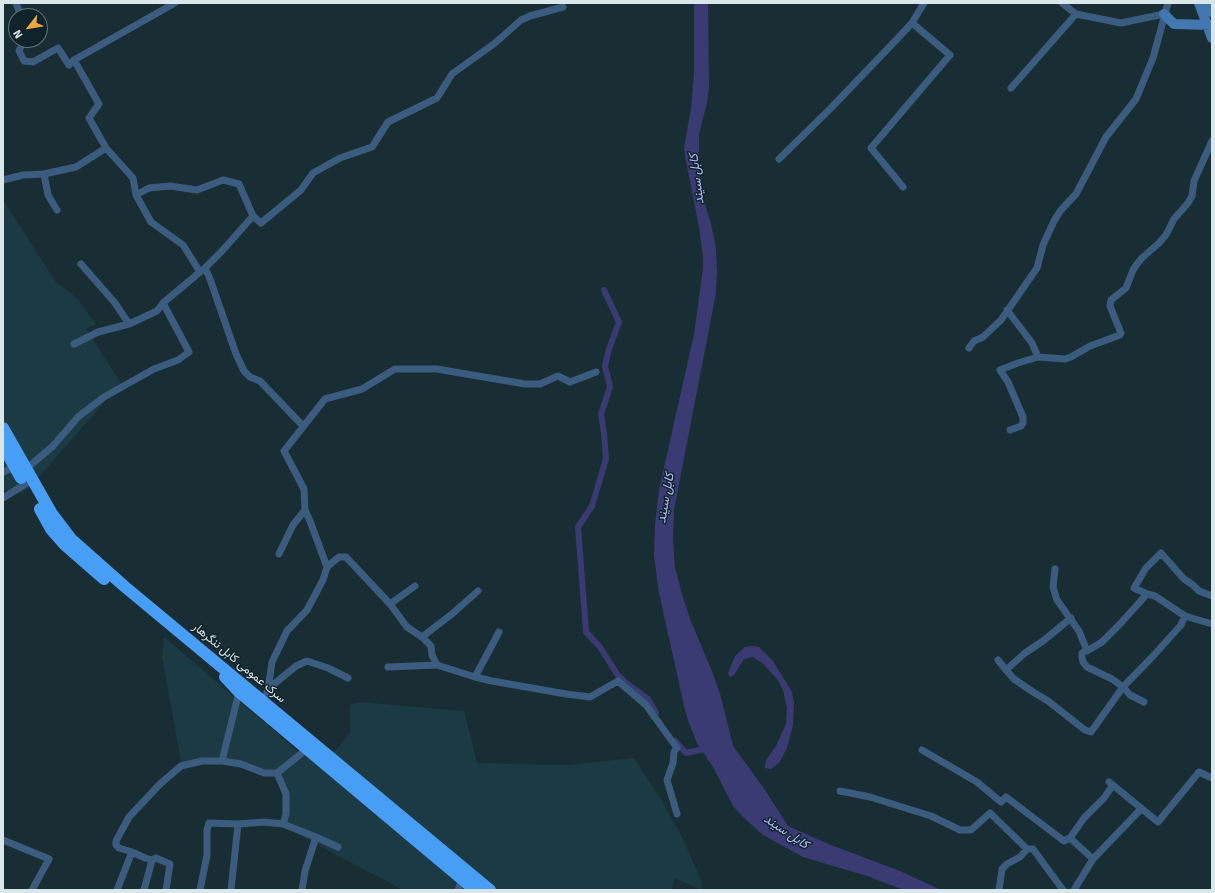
<!DOCTYPE html>
<html>
<head>
<meta charset="utf-8">
<style>
  body { margin:0 }
  #map { position:relative; width:1215px; height:893px; overflow:hidden; background:#192d35; font-family:Signika,sans-serif }
  canvas { display:block }
  .frame { position:absolute; inset:0; border:4px solid #d9e6ea; pointer-events:none }
  .north { position:absolute; left:8px; top:8px; width:40px; height:40px; box-sizing:border-box; background:#0f242a; border:1px solid #607277; border-radius:50%; rotate:239deg; font-size:11px; font-weight:700; line-height:16px; text-align:center; color:#d9e6ea }
  .north::after { content:''; display:block; margin:auto; width:14px; height:18px; background:#eca93a; clip-path:polygon(50% 0,100% 100%,50% 72%,0 100%) }
</style>
</head>
<body>
<div id="map">
<canvas width="1215" height="893"></canvas>
<div class="frame"></div>
<div class="north">N</div>
</div>
<script>
const c = document.querySelector('canvas').getContext('2d');
c.lineJoin = 'round';
function paint(path, color) { c.fillStyle = color; c.fill(path, 'evenodd'); }
const poly = rows => new Path2D(rows.map(r => 'M' + r).join(''));
function stroke(path, color, width, dash) { c.strokeStyle = color; c.lineWidth = width; c.lineCap = dash ? 'butt' : 'round'; c.setLineDash(dash || []); c.stroke(path); }
function drawText(font, color, halo, rows, align = 'center') {
  c.font = font + ' Signika,Vazirmatn,sans-serif'; c.lineWidth = 3; c.setLineDash([]); c.textBaseline = 'middle'; c.strokeStyle = halo; c.fillStyle = color; for (const [text, x, y, turn = 0] of rows) {
    c.save(); c.translate(x, y); c.rotate((+turn || 0) * Math.PI / 180); c.textAlign = isNaN(turn) ? turn : align; if (halo) c.strokeText(text, 0, 0); c.fillText(text, 0, 0); c.restore();
  }
}
paint(poly([
  [3,200,56,282,77,298,96,324,86,329,121,383,32,485,22,493,3,490],
  [164,637,301,754,336,750,350,733,350,705,360,702,464,711,477,763,568,765,634,758,661,799,683,839,702,882,701,890,674,878,672,890,403,890,286,828,288,793,276,774,222,761,182,767,162,656]
]), '#1c3a43');
paint(poly([
  [694,3,708,3,709,88,707,103,699,134,699,172,705,204,711,224,716,248,717,271,716,293,674,510,673,541,675,567,682,594,690,619,714,676,721,697,733,746,765,790,788,826,831,845,900,871,941,890,904,890,867,876,803,857,763,835,743,817,733,806,713,767,697,743,689,723,685,710,659,593,654,556,655,525,659,490,694,334,703,268,703,257,699,227,685,156,684,147,691,109,694,73],
  [752,646,759,647,773,661,792,692,794,703,793,725,787,748,779,763,771,769,765,768,765,765,766,760,776,746,786,724,787,708,783,690,777,679,762,663,753,657,744,659,734,675,731,677,729,676,728,673,735,656,745,647]
]), '#3b3b73');
stroke(poly([
  [604,290,619,322,609,349,605,366,610,387,601,414,604,433,606,459,592,506,578,527,586,632,600,647,617,674,626,683,648,699,656,713],
  [675,741,686,753,709,748]
]), '#3b3b73', 6);
stroke(poly([
  [16,3,21,16],
  [1062,3,1076,14,1121,23,1164,14],
  [24,40,19,51,24,61,33,62,58,48,69,65,74,60,99,104,89,118,106,148,133,178,136,195,151,222,183,245,200,272,205,268,210,279,236,354,244,371,250,377,260,381,303,426],
  [74,60,175,3],
  [1011,88,1076,14],
  [779,159,831,108,898,38,912,23,924,3],
  [44,174,48,195,57,210],
  [3,180,23,175,44,174,76,167,106,148],
  [903,187,871,148,950,55,912,23],
  [136,195,149,188,170,186,197,190,223,180,239,184,253,216],
  [81,264,115,303,129,324],
  [205,268,222,251,253,216,261,223,301,190,313,173,340,158,372,147,388,122,437,98,452,74,495,43,521,20,530,16,563,7],
  [1007,310,1032,343,1038,357],
  [74,344,98,332,129,324,157,311,163,303],
  [969,348,974,341,983,337,1001,320,1037,268,1043,245,1054,221,1061,210,1076,194,1106,137,1136,99,1153,58,1168,3],
  [1010,430,1021,426,1023,423,1023,417,1008,382,1000,370,1018,363,1038,357,1065,359,1071,357,1090,346,1120,335,1121,333,1110,306,1111,300,1126,288,1133,270,1137,264,1142,258,1159,243,1166,235,1174,219,1188,203,1192,196,1194,181,1212,141],
  [26,469,53,446,78,417,104,397,154,369,178,360,189,352,163,303,200,272],
  [3,472,15,467],
  [3,498,32,480],
  [279,554,293,525,305,510],
  [327,567,339,557,346,557,390,604,407,627,422,637,431,646,432,655,437,665],
  [1055,569,1053,587,1057,600,1079,631,1087,651,1102,642,1120,624,1147,594,1155,596,1185,616,1212,624],
  [1147,594,1134,588,1146,568,1161,553,1184,579,1193,585,1199,591,1212,596],
  [390,604,415,586],
  [422,637,452,614,478,591],
  [1086,650,1082,653,1082,657,1083,662,1087,667,1112,679,1123,687,1130,695,1144,702],
  [998,660,1006,670,1014,679,1033,692,1048,701,1085,730,1091,732,1123,687,1154,655,1181,625,1185,616],
  [388,667,437,665,475,677,492,681,566,694,590,697,618,681,646,705,677,748,674,752,673,763,667,780,677,814],
  [1006,670,1025,653,1043,641,1071,618],
  [475,677,499,632],
  [268,689,296,666,307,661,328,668,348,678],
  [264,701,268,689,272,662,287,631,307,610,323,580,327,567,310,521,305,510,304,489,284,451,325,399,362,389,395,369,437,369,525,384,540,384,558,376,570,382,596,372],
  [922,750,977,782,1001,802,1006,797,1064,841,1070,838,1093,859,1074,890],
  [222,761,241,764,264,773,277,773,307,749],
  [277,773,286,794,286,814,283,824],
  [1109,782,1158,822,1199,772,1212,778],
  [840,791,870,797,931,816,960,830,971,830,990,813,1027,849,1033,849,1063,890],
  [1070,838,1084,818,1104,798,1113,785],
  [3,840,49,859,32,890],
  [1093,859,1141,809],
  [117,890,132,852],
  [144,890,152,860],
  [166,890,170,864,156,858,152,860,145,858,132,852,119,848,116,845,116,841,129,817,160,784,181,766,202,761,222,761,239,692],
  [200,890,207,855,207,830,209,823,238,824,264,822,283,824,316,837,338,847],
  [231,890,238,824],
  [302,890,305,871,316,837],
  [458,890,462,879],
  [999,890,1002,869,1007,864,1020,857,1027,849]
]), '#3c5c7f', 7);
stroke(poly([
  [1199,3,1212,38],
  [1208,3,1212,12],
  [1164,14,1174,24,1212,25]
]), '#4277af', 10);
stroke(poly([
  [3,428,52,514,71,539,124,586,490,890],
  [3,446,21,478],
  [40,509,51,529,65,545,104,579],
  [225,677,239,692,475,890]
]), '#489ef5', 12);
drawText('12px', '#d9e6ea', '#0f242a', [
  ["سرک عمومی کابل ننگرهار",239,663,40]
]);
drawText('italic 13px', '#b3b8fe', '#0f242a', [
  ["کابل سيند",697,179,-97],
  ["کابل سيند",666,498,-80],
  ["کابل سيند",786,832,34]
]);
</script>
</body>
</html>
